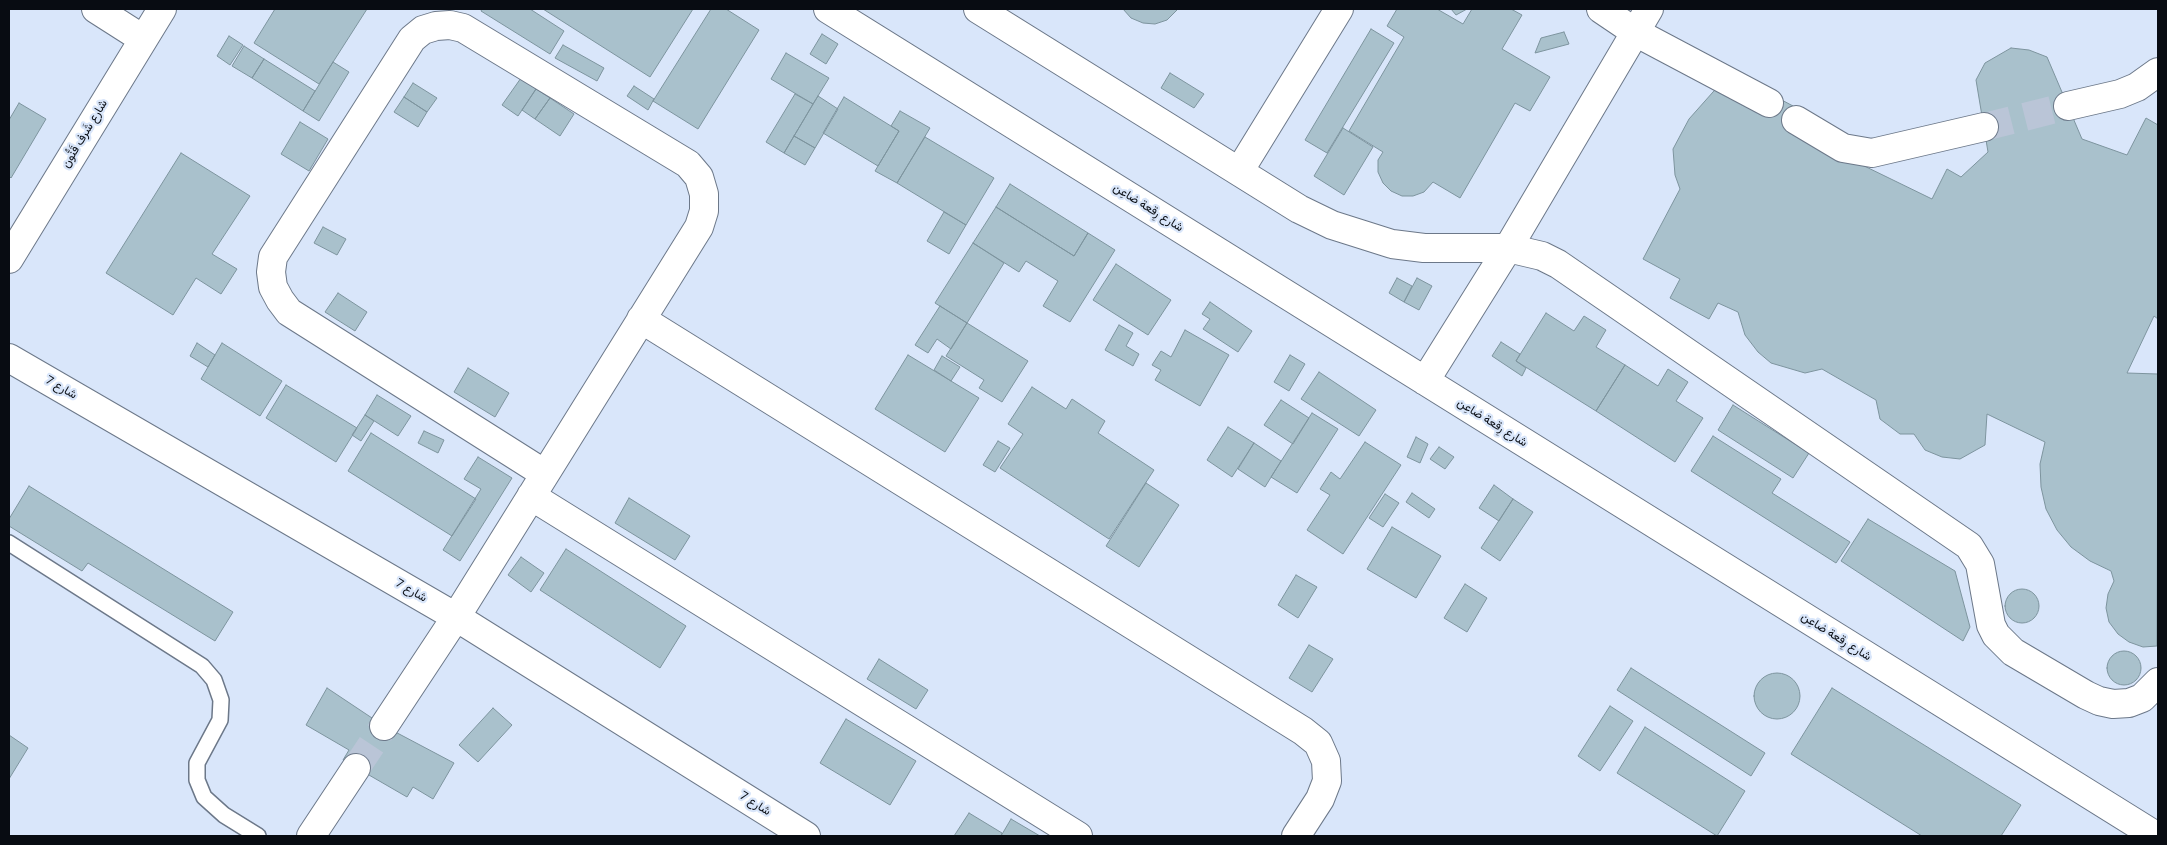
<!DOCTYPE html>
<html>
<head>
<meta charset="utf-8">
<style>
  body { margin:0 }
  #map { position:relative; width:2167px; height:845px; overflow:hidden; background:#d9e6fa; font-family:Roboto,sans-serif }
  canvas { display:block }
  .frame { position:absolute; inset:0; border:10px solid #080c12; pointer-events:none }
</style>
</head>
<body>
<div id="map">
<canvas width="2167" height="845"></canvas>
<div class="frame"></div>
</div>
<script>
const c = document.querySelector('canvas').getContext('2d');
c.lineJoin = 'round';
function paint(path, color) { c.fillStyle = color; c.fill(path, 'evenodd'); }
const poly = rows => new Path2D(rows.map(r => 'M' + r).join(''));
function stroke(path, color, width, dash) { c.strokeStyle = color; c.lineWidth = width; c.lineCap = dash ? 'butt' : 'round'; c.setLineDash(dash || []); c.stroke(path); }
function drawText(font, color, halo, rows, align = 'center') {
  c.font = font + ' Roboto,Vazirmatn,sans-serif'; c.lineWidth = 4.5; c.setLineDash([]); c.textBaseline = 'middle'; c.strokeStyle = halo; c.fillStyle = color; for (const [text, x, y, turn = 0] of rows) {
    c.save(); c.translate(x, y); c.rotate((+turn || 0) * Math.PI / 180); c.textAlign = isNaN(turn) ? turn : align; if (halo) c.strokeText(text, 0, 0); c.fillText(text, 0, 0); c.restore();
  }
}
const building = poly([
  [275,9,367,9,319,84,254,43,275,9],
  [482,9,530,9,564,31,550,54,481,11,482,9],
  [543,9,693,9,650,77,543,9],
  [711,9,726,9,759,30,698,129,653,101,711,9],
  [1123,9,1178,9,1167,20,1155,24,1143,23,1131,18,1123,9],
  [1397,9,1437,9,1463,24,1472,9,1511,9,1522,15,1502,49,1550,77,1530,111,1515,103,1460,198,1433,182,1424,192,1413,196,1402,196,1391,191,1383,183,1378,172,1378,160,1383,152,1349,131,1404,37,1387,26,1397,9],
  [1451,9,1467,9,1456,15,1451,9],
  [1371,29,1394,43,1327,153,1305,140,1371,29],
  [1564,32,1569,44,1535,53,1541,38,1564,32],
  [822,34,838,44,826,64,810,54,822,34],
  [229,36,243,45,230,65,217,56,229,36],
  [563,45,604,68,597,81,555,58,563,45],
  [244,46,264,59,252,78,232,66,244,46],
  [2011,48,2029,50,2047,57,2082,139,2127,155,2146,118,2158,125,2158,319,2154,316,2127,373,2158,374,2157,646,2143,647,2129,642,2118,634,2109,622,2106,608,2108,594,2114,581,2111,571,2090,561,2071,547,2057,530,2046,509,2041,487,2040,464,2045,442,1987,414,1985,445,1960,459,1942,457,1925,450,1914,434,1900,434,1880,419,1876,400,1822,369,1805,373,1771,363,1758,352,1745,335,1738,312,1718,303,1709,319,1670,298,1680,279,1643,259,1680,189,1675,175,1673,149,1689,119,1721,83,1778,98,1793,106,1796,120,1817,143,1932,199,1947,169,1961,177,1988,152,1976,80,1985,63,2011,48],
  [786,53,829,78,813,104,771,79,786,53],
  [264,59,315,91,303,111,252,78,264,59],
  [333,62,349,72,319,121,303,111,333,62],
  [1170,73,1204,94,1194,108,1161,88,1170,73],
  [521,78,536,89,518,116,502,105,521,78],
  [413,83,437,98,427,112,404,97,413,83],
  [634,86,654,99,648,110,627,96,634,86],
  [536,89,550,98,535,119,522,110,536,89],
  [795,94,813,104,784,153,766,142,795,94],
  [818,96,838,109,815,148,794,136,818,96],
  [404,97,427,112,418,127,394,112,404,97],
  [844,97,899,131,878,166,823,133,844,97],
  [550,98,574,114,560,136,535,119,550,98],
  [19,103,46,119,11,178,9,176,9,120,19,103],
  [900,111,930,128,897,183,875,171,899,131,891,126,900,111],
  [300,122,328,139,309,171,281,154,300,122],
  [1343,128,1373,147,1344,195,1314,176,1343,128],
  [794,136,815,148,805,165,784,153,794,136],
  [925,137,994,178,966,225,897,183,925,137],
  [181,153,250,196,212,254,237,269,221,294,196,278,173,315,106,273,181,153],
  [1010,184,1088,233,1074,256,996,207,1010,184],
  [996,207,1074,256,1088,233,1115,250,1070,322,1043,306,1058,281,1026,261,1019,272,973,243,996,207],
  [944,212,966,225,949,254,927,241,944,212],
  [323,227,346,239,337,255,314,243,323,227],
  [973,243,1004,263,967,323,935,303,973,243],
  [1116,264,1171,300,1148,335,1093,300,1116,264],
  [1397,278,1412,286,1404,302,1389,293,1397,278],
  [1417,278,1432,286,1419,310,1404,302,1417,278],
  [338,293,367,312,355,331,325,312,338,293],
  [1210,302,1252,331,1238,352,1203,329,1210,319,1202,314,1210,302],
  [940,306,967,323,951,349,937,339,928,353,915,345,940,306],
  [1546,313,1574,331,1584,316,1606,330,1596,347,1625,365,1596,411,1516,361,1546,313],
  [967,323,1028,361,1002,402,979,388,984,380,946,356,967,323],
  [1119,325,1133,333,1126,346,1139,354,1133,366,1105,350,1119,325],
  [1185,330,1229,355,1200,406,1155,380,1161,370,1152,365,1161,351,1171,357,1185,330],
  [1501,342,1520,354,1516,361,1526,368,1522,376,1492,356,1501,342],
  [197,343,215,355,208,367,190,356,197,343],
  [222,343,282,381,260,416,201,379,222,343],
  [908,355,979,398,945,452,875,409,908,355],
  [1290,355,1305,364,1289,391,1274,382,1290,355],
  [942,356,960,367,951,381,934,370,942,356],
  [1625,365,1658,386,1668,369,1688,382,1676,401,1703,418,1675,462,1596,411,1625,365],
  [468,368,509,393,495,417,454,392,468,368],
  [1319,372,1376,410,1359,436,1301,399,1319,372],
  [286,385,357,428,336,462,266,418,286,385],
  [1032,387,1066,409,1072,399,1105,421,1098,433,1154,470,1109,539,1000,468,1023,434,1008,424,1032,387],
  [377,395,411,416,398,436,365,415,377,395],
  [1281,400,1309,418,1293,444,1264,425,1281,400],
  [1733,405,1809,453,1793,478,1718,430,1733,405],
  [1312,413,1338,429,1297,493,1271,477,1312,413],
  [365,415,374,421,361,441,352,435,365,415],
  [1228,427,1254,443,1232,477,1207,460,1228,427],
  [424,431,444,440,438,453,418,443,424,431],
  [371,433,476,499,452,536,348,471,371,433],
  [1713,436,1781,479,1772,493,1850,542,1836,563,1691,471,1713,436],
  [1416,437,1428,444,1420,463,1407,457,1416,437],
  [998,441,1010,448,995,472,983,465,998,441],
  [1365,442,1401,465,1343,554,1307,530,1330,495,1320,489,1331,472,1340,479,1365,442],
  [1254,443,1281,461,1265,487,1238,469,1254,443],
  [1439,447,1454,457,1445,469,1430,459,1439,447],
  [478,457,512,478,460,561,443,550,481,489,464,479,478,457],
  [1146,483,1179,505,1139,567,1106,546,1146,483],
  [1494,485,1513,499,1499,521,1479,508,1494,485],
  [29,486,233,612,215,641,88,563,82,571,9,526,9,519,29,486],
  [1412,493,1435,509,1429,518,1406,502,1412,493],
  [1385,494,1399,503,1383,527,1369,518,1385,494],
  [629,498,690,536,675,560,615,523,629,498],
  [1513,499,1533,512,1500,561,1481,548,1513,499],
  [1868,519,1955,571,1970,627,1963,641,1841,561,1868,519],
  [1392,527,1441,556,1416,598,1367,569,1392,527],
  [566,549,686,626,660,668,540,590,566,549],
  [521,557,544,573,531,592,508,575,521,557],
  [1296,575,1317,587,1298,618,1278,605,1296,575],
  [1465,584,1487,598,1467,632,1444,618,1465,584],
  '2005 606a17 17 0 1 1 34 0a17 17 0 1 1-34 0Z',
  [1309,645,1333,659,1312,692,1289,678,1309,645],
  '2107 668a17 17 0 1 1 34 0a17 17 0 1 1-34 0Z',
  [879,659,928,690,916,709,867,679,879,659],
  [1631,668,1765,753,1751,776,1617,690,1631,668],
  '1754 696a23 23 0 1 1 46 0a23 23 0 1 1-46 0Z',
  [327,688,384,726,454,763,433,799,413,787,407,797,343,760,349,750,306,725,327,688],
  [1832,688,2021,805,2001,836,1922,836,1791,754,1832,688],
  [1610,706,1633,721,1600,771,1578,756,1610,706],
  [493,708,512,725,478,762,459,745,493,708],
  [846,719,916,761,890,805,820,763,846,719],
  [1645,727,1745,791,1717,836,1617,773,1645,727],
  [9,735,28,748,9,779,9,735],
  [969,813,1002,833,1001,836,954,836,969,813],
  [1011,819,1040,836,1001,836,1011,819]
]);
paint(building, '#a9c1cc');
stroke(building, '#7d949e', 1);
stroke(poly([
  [1984,127,2068,106],
  [356,768,384,726]
]), '#bac5d7', 28, [28, 14]);
const service = poly([
  [9,543,202,666,214,680,221,700,220,720,197,763,197,780,204,797,224,815,258,836]
]);
const minor = poly([
  [96,9,143,39],
  [828,9,2156,836],
  [978,9,1299,209,1332,225,1392,244,1424,248,1508,248,1542,256,1558,264,1969,546,1980,564,1991,625,1996,635,2013,652,2086,695,2099,701,2113,704,2129,703,2142,698,2158,682],
  [1601,9,1635,32,1769,103],
  [2068,106,2120,94,2137,87,2158,72],
  [1796,120,1843,148,1872,153,1984,127],
  [1240,170,1339,9],
  [9,259,162,9],
  [641,319,1303,731,1318,743,1326,761,1327,781,1320,799,1296,836],
  [9,358,456,617,806,836],
  [1425,381,1508,248,1649,9],
  [531,496,1078,836],
  [384,726,456,617,699,227,704,211,704,194,699,177,688,164,463,28,450,25,436,26,423,30,412,39,273,257,271,272,273,287,280,300,289,312,545,474],
  [311,836,356,768]
]);
stroke(service, '#6c7889', 18);
stroke(minor, '#6c7889', 30);
stroke(service, '#fff', 15);
stroke(minor, '#fff', 28);
drawText('12px', '#080c12', '#d9e6fa', [
  ["شارع شَرف قَنُّون",85,134,-59],
  ["شارع رِقعة ضاعِن",1148,208,32],
  ["شارع 7",61,388,30],
  ["شارع رِقعة ضاعِن",1492,423,32],
  ["شارع 7",411,591,30],
  ["شارع رِقعة ضاعِن",1836,637,32],
  ["شارع 7",755,804,32]
]);
</script>
</body>
</html>
